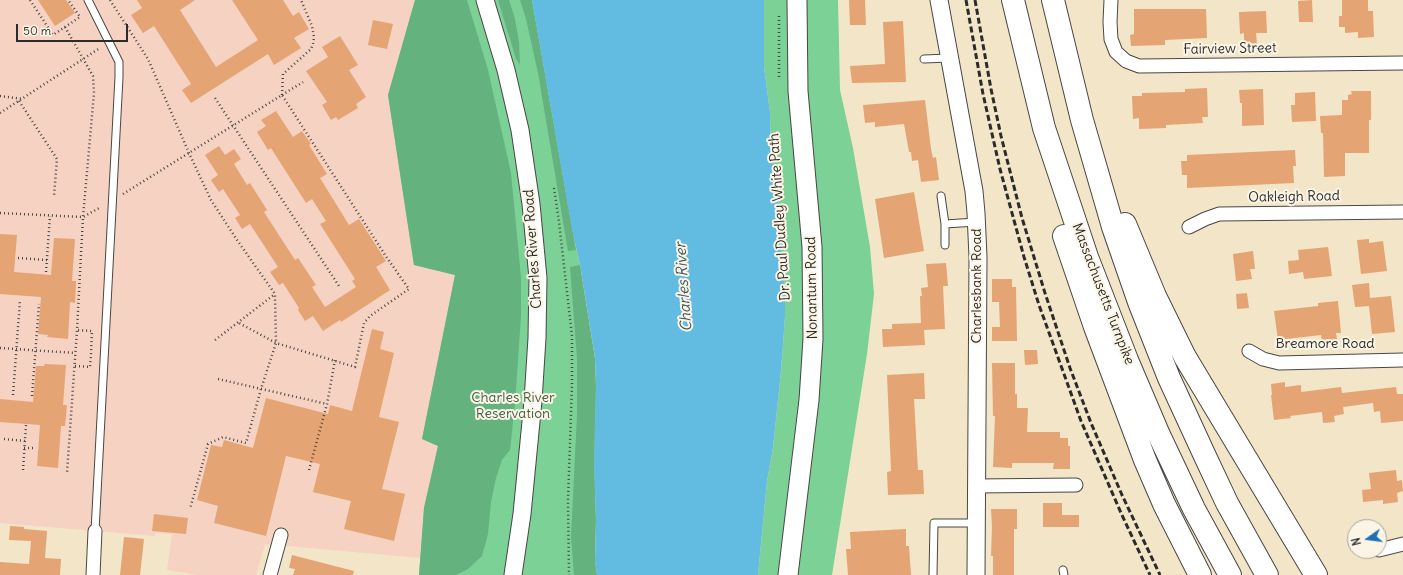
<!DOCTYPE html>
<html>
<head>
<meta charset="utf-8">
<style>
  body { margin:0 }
  #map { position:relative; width:1403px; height:575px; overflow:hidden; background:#f3e5c8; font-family:Delius,sans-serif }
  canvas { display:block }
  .north { position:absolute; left:1347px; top:519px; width:40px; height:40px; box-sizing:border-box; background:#fcf5e5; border:1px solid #a8a49b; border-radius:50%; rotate:256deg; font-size:11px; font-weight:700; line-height:16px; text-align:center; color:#2b2b2b }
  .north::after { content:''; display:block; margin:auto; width:14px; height:18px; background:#1f6fb2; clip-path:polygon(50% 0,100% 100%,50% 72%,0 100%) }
  .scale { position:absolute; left:16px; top:24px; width:112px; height:18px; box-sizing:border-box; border:2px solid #2b2b2b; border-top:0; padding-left:5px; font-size:12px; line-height:14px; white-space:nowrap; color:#2b2b2b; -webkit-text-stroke:3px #fcf5e5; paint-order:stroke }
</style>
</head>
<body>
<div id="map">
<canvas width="1403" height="575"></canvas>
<div class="north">N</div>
<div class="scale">50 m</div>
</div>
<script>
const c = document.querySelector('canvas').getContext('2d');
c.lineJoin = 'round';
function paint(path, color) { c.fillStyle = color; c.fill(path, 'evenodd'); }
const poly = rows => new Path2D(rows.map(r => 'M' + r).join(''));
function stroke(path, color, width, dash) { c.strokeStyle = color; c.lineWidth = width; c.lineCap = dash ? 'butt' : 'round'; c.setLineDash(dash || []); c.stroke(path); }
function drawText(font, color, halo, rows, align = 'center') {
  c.font = font + ' Delius,sans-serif'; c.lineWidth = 4; c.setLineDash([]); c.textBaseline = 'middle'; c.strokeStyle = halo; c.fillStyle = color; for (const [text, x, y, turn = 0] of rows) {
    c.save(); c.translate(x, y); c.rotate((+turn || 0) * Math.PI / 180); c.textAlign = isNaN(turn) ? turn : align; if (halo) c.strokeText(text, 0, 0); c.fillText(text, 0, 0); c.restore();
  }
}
paint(poly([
  [0,0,415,0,388,95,414,265,455,275,422,439,438,446,424,508,420,558,265,544,256,575,198,575,167,570,172,534,155,533,155,536,0,523]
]), '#f6d2c3');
paint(poly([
  [415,0,532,0,572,229,580,265,596,386,595,561,597,575,419,575,424,508,438,446,422,439,455,275,414,265,388,95],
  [764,0,838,0,840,90,853,148,870,247,874,294,867,354,832,575,758,575,767,481,773,448,781,371,785,317,785,290,780,238,780,214,778,195,771,153,770,112,764,67]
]), '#7bd196');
paint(poly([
  [415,0,467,0,488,70,511,173,521,277,521,316,515,404,510,450,502,460,496,478,491,502,488,534,482,556,468,569,456,575,419,575,424,508,438,446,422,439,455,275,414,265,388,95],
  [498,0,509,0,515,19,519,42,520,65,516,59],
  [520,0,532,0,576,250,568,251,538,73,526,19],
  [580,265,595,358,596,386,594,464,596,520,595,561,597,575,574,575,571,537,577,415,577,359,570,267]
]), '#64b37f');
paint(poly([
  [532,0,764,0,764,67,770,112,771,153,778,195,780,214,780,238,785,290,785,317,781,371,773,448,767,481,758,575,597,575,595,561,596,520,594,464,596,386,595,358,580,265,572,229]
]), '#62bbe0');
paint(poly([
  [38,0,66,0,75,13,55,26],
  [137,0,195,0,180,10,216,67,258,40,232,0,283,0,293,16,299,12,309,29,294,38,301,48,274,65,268,54,191,103,182,90,191,84,154,26,143,33,131,15,142,8],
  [849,0,865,0,866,25,850,25],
  [1312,0,1313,22,1299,22,1298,1],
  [1342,0,1368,0,1368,11,1373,11,1374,37,1358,38,1358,32,1345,33,1345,27,1339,27,1339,16,1342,16],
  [1134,9,1206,9,1207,38,1165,40,1165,45,1131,46,1130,35,1134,34],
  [1266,11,1267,33,1256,33,1257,44,1244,44,1244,33,1240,34,1239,12],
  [373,20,393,24,387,49,368,45],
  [903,21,906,82,852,83,850,66,885,64,883,22],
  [340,36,358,65,349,70,366,97,356,104,358,108,338,120,336,117,331,120,322,105,327,102,306,71,328,57,322,47],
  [1207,88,1208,117,1202,117,1203,123,1166,125,1166,128,1139,129,1139,118,1133,119,1132,96,1142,96,1142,93,1185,92,1185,89],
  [1263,89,1264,125,1242,126,1242,103,1240,103,1239,90],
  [1351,91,1371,91,1371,120,1369,120,1369,153,1345,153,1345,176,1324,177,1323,133,1321,133,1320,116,1342,115,1342,100,1348,100,1348,95,1352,94],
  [1315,92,1316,121,1292,122,1291,105,1295,105,1295,93],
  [925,100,931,149,933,158,936,157,939,180,921,182,918,160,912,161,911,152,909,152,904,124,875,127,875,122,865,123,863,105],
  [276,111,293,137,302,131,311,144,309,145,327,174,320,178,349,225,359,219,386,261,376,267,390,290,341,322,340,320,323,331,313,316,305,321,298,310,299,308,283,283,279,285,270,272,278,267,250,224,242,229,235,218,240,215,223,189,219,192,211,180,218,175,205,155,219,146,225,155,234,149,241,159,234,164,247,185,250,183,267,210,264,212,295,260,298,258,316,285,312,287,325,307,356,287,352,281,355,279,320,224,326,221,312,199,306,203,271,148,268,150,257,132,266,126,261,120],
  [1295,150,1296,166,1293,166,1294,183,1187,188,1187,175,1182,175,1181,161,1187,161,1187,155],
  [914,192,924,251,884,258,875,199],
  [0,234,17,235,14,272,51,275,54,238,75,239,72,281,76,281,75,303,70,302,68,339,47,337,48,335,38,334,41,297,0,294],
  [1369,239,1369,243,1383,241,1387,271,1361,274,1357,240],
  [1328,247,1332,276,1304,279,1303,272,1289,274,1288,261,1299,260,1298,250],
  [1253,251,1255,269,1250,269,1252,279,1236,281,1233,254],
  [946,263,948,286,943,286,945,329,924,330,925,345,883,347,882,329,892,329,892,324,921,323,920,296,922,296,921,288,928,287,926,264],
  [992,279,1012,279,1012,287,1016,287,1017,341,992,341,992,327,1000,327,999,302,992,302],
  [1369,283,1370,298,1391,296,1395,332,1372,334,1369,306,1355,307,1352,285],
  [1247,293,1249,308,1237,309,1236,294],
  [1338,301,1341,333,1336,333,1337,339,1322,341,1321,335,1278,340,1274,311,1318,306,1318,303],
  [372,329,384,332,380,349,394,353,379,417,399,422,382,489,405,494,394,541,344,529,351,501,313,492,320,464,286,456,266,536,214,523,218,506,197,500,211,445,222,447,224,440,253,448,266,398,328,414,330,405,352,411],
  [1024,350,1037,350,1038,364,1025,365],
  [992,363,1015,363,1015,394,1017,394,1017,408,1028,408,1027,432,1060,432,1060,438,1068,438,1068,446,1070,446,1070,469,1053,469,1054,463,1012,463,1012,468,993,467,995,416,993,416],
  [45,364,66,365,63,405,67,405,65,426,61,426,58,468,37,466,40,425,0,422,0,399,33,402,36,366,44,366],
  [924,373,925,399,914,399,918,470,923,470,924,494,888,495,887,472,891,471,887,375],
  [1285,382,1285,387,1301,385,1301,392,1341,387,1342,393,1396,387,1397,394,1403,394,1403,421,1381,423,1380,411,1374,412,1373,403,1343,407,1344,414,1334,416,1335,422,1323,423,1322,412,1290,416,1291,418,1274,420,1271,395,1272,395,1271,384],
  [1396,470,1397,481,1402,480,1403,491,1397,493,1398,502,1383,504,1383,500,1363,502,1362,490,1371,489,1369,473],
  [1043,503,1062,503,1062,515,1079,515,1079,527,1043,527],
  [991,509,1017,509,1017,529,1014,529,1014,575,993,575,993,556,991,556,992,527],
  [154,514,188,518,186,534,152,531],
  [10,526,24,527,24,529,47,531,45,558,61,559,60,575,0,575,0,562,29,564,31,541,9,540],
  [906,529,906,546,909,546,911,575,848,575,846,549,851,549,850,532],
  [124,537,144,539,140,575,120,575],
  [292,555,354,571,353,575,293,575,295,569,289,568]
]), '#e5a473');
const service = poly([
  [88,0,119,62,119,77,95,531],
  [924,59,949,58],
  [941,196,945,224],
  [945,245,945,224,976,222],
  [1063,570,1064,575],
  [933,575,934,523,976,523]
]);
const minor = poly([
  [1111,0,1110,22,1111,39,1116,52,1126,61,1139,66,1403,63],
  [1189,227,1205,219,1219,214,1403,212],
  [1249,351,1263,359,1279,363,1403,360],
  [976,486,1076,485],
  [1379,550,1403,544],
  [93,575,95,531],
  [270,575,281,535]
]);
const tertiary = poly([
  [485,0,506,70,520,130,531,204,538,278,537,338,533,401,522,514,513,575],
  [939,0,974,191,976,213,978,257,976,575]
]);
const secondary = poly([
  [788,575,809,400,813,339,812,247,798,91,797,0]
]);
const motorway = poly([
  [1013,0,1044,128,1087,257,1127,360,1159,435,1194,509,1230,575],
  [1053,0,1082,120,1113,227,1139,302,1169,378,1204,454,1227,503,1267,575],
  [1125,224,1155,296,1185,357,1316,575],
  [1064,236,1095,327,1145,460,1164,504,1200,575]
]);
stroke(service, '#494743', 9);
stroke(minor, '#494743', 15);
stroke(tertiary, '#494743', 19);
stroke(secondary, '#494743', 21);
stroke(motorway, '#494743', 24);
stroke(poly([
  [30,0,53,35,80,17,68,0],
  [110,0,148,59,189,153,211,200,237,240,275,294,276,343,261,389,246,443,223,437,208,444,190,509],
  [779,16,779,77],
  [65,27,93,76,94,93,83,217,77,330,67,473],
  [282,95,283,74,311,49,313,44,314,37,312,26,301,0],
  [282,95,303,82],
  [0,96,23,99],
  [215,98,339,286],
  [19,101,57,159,54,196],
  [0,113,100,48],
  [554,188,559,222,572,336,572,384,568,501,569,575],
  [123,194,282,95,387,258,409,289,370,316,364,323,355,367,276,343,239,323],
  [0,213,83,217,101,207],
  [18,258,47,260],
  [46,272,50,216],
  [215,340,275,294],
  [0,348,75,353],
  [75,366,90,367,91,354,92,331,77,330],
  [218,379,327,404],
  [13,395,20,300],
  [32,396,39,304],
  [4,439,25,441],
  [24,448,36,448],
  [23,470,26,425],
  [309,470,327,404,335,360]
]), '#494743', 2.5, [1, 3]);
stroke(service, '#fff', 7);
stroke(minor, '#fff', 13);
stroke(tertiary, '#fff', 17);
stroke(secondary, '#fff', 19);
stroke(motorway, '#fff', 22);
stroke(poly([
  [966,0,983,94,1000,169,1024,257,1039,305,1081,421,1121,513,1150,575],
  [975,0,991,89,1001,136,1022,218,1045,293,1070,368,1091,423,1122,495,1160,575]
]), '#2b2b2b', 3, [6, 3]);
drawText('14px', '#2b2b2b', '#fcf5e5', [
  ["Fairview Street",1230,49,-1],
  ["Oakleigh Road",1294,197,-1],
  ["Dr. Paul Dudley White Path",780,217,-94],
  ["Charles River Road",533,249,-94],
  ["Charlesbank Road",977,286,-90],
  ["Nonantum Road",812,288,-91],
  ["Massachusetts Turnpike",1103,294,69],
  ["Breamore Road",1325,344]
]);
drawText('14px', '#435d4b', '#fcf5e5', [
  ["Charles River",513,398],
  ["Reservation",513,414]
]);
drawText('italic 15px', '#3c5661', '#fcf5e5', [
  ["Charles River",684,287,-94]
]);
</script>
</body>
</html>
